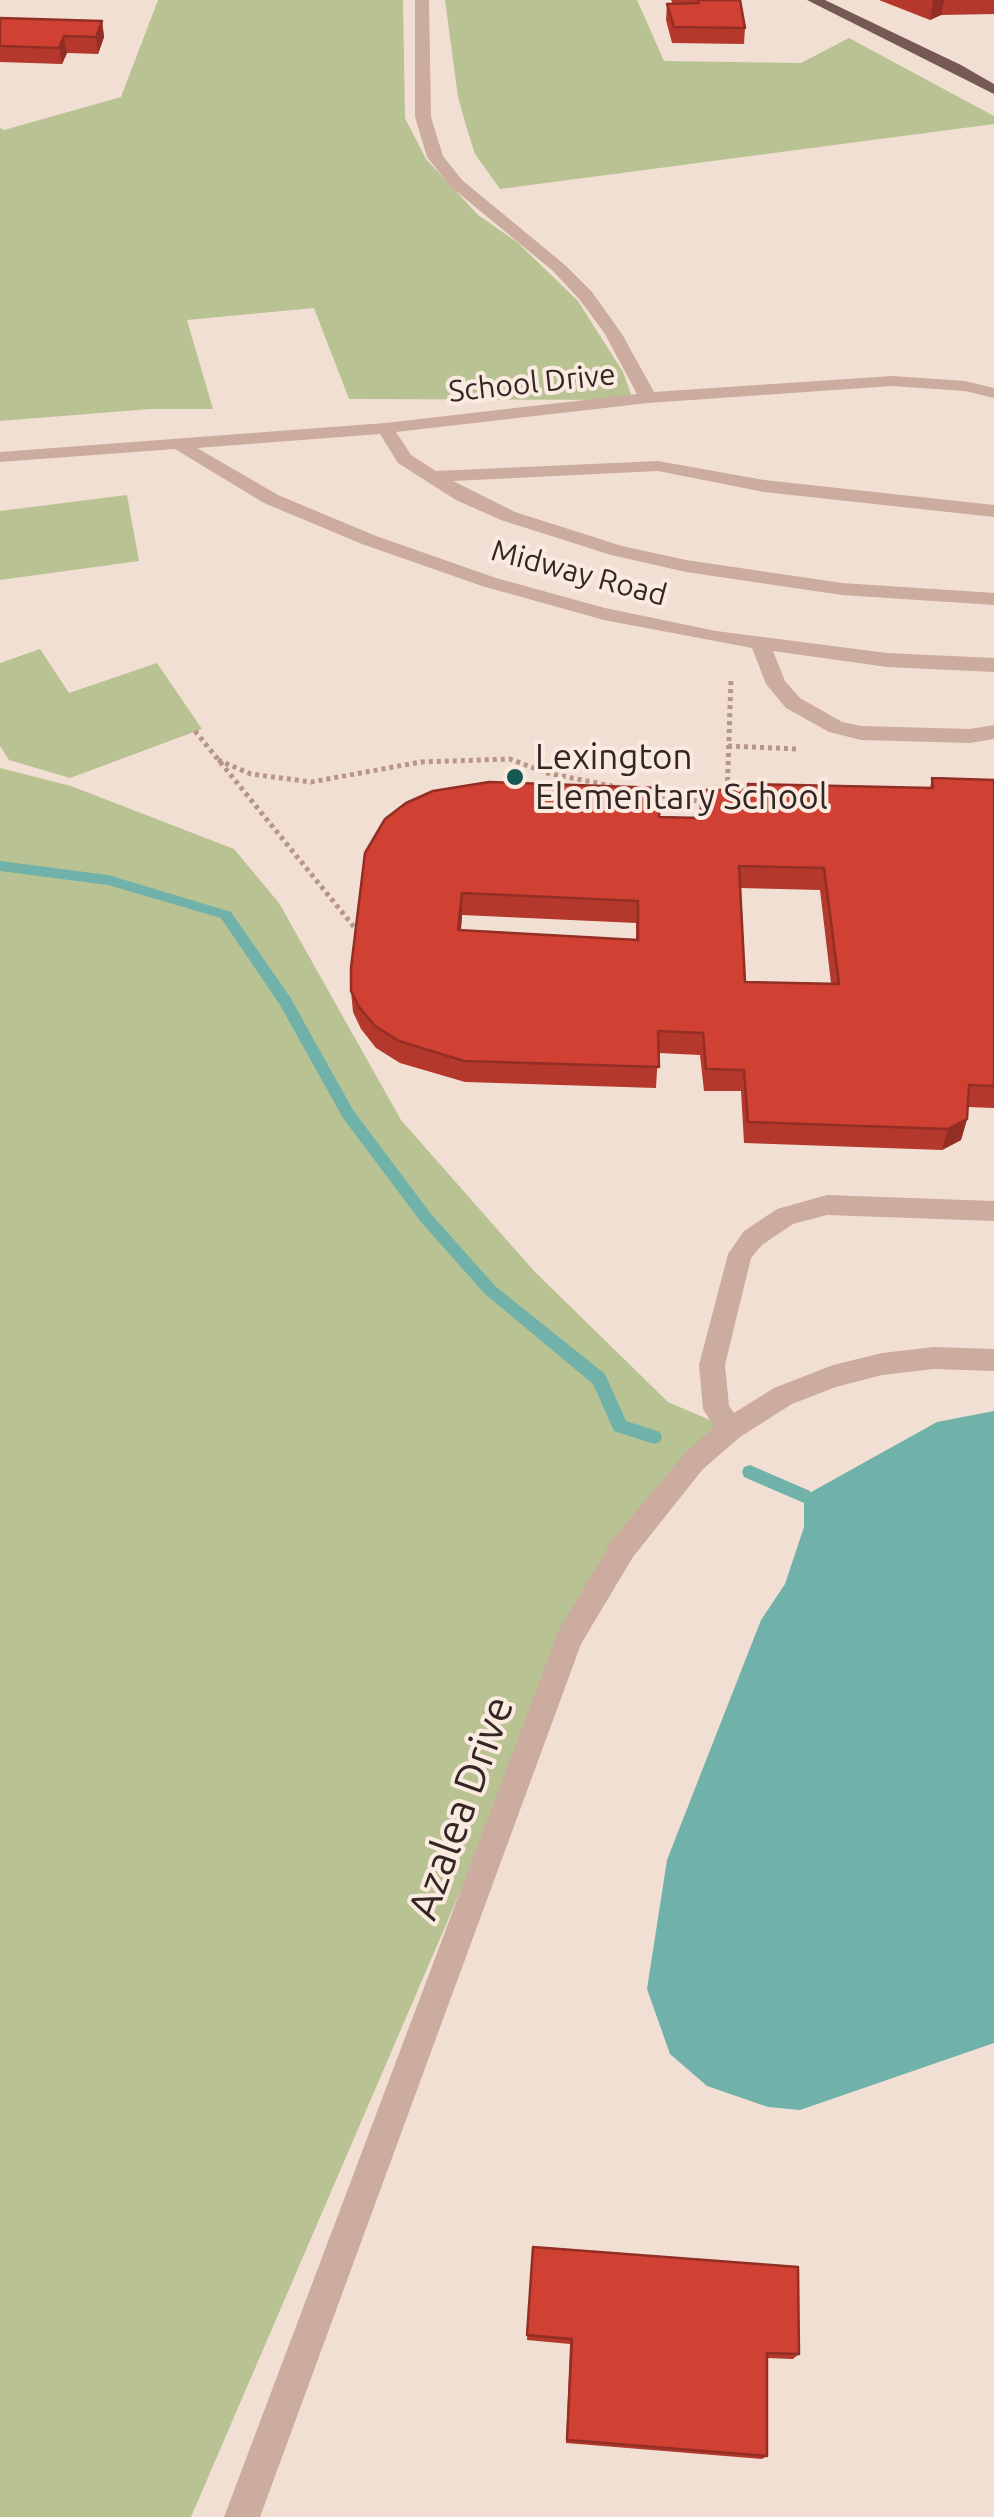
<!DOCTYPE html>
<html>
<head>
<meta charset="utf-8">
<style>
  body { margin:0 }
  canvas { display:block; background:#f2dfd3 }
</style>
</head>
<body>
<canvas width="994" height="2517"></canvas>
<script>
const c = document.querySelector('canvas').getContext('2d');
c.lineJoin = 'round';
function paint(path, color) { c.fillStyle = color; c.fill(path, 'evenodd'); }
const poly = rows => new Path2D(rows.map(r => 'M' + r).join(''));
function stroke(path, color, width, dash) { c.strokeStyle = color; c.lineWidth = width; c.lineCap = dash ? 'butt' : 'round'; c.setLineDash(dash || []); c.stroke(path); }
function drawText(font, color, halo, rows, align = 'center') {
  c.font = font + ' Ubuntu,sans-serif'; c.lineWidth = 8; c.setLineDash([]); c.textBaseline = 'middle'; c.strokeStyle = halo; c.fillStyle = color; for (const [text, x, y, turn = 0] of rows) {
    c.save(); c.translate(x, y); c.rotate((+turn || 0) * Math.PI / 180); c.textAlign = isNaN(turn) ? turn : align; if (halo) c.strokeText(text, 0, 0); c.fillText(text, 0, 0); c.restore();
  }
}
paint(poly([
  [158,0,403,0,405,118,426,159,478,215,517,242,578,301,623,372,633,400,349,399,314,308,187,320,213,409,150,409,0,421,0,128,4,130,121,97],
  [445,0,637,0,664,61,801,63,849,38,994,116,994,124,500,189,475,154,467,129,458,97],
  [127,495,139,561,0,580,0,511],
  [40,649,69,693,157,663,202,729,70,778,9,760,0,746,0,663],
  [0,768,71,786,234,849,279,903,401,1120,534,1271,668,1402,731,1429,569,1639,191,2517,0,2517]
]), '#b9c293');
paint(poly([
  [994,1411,994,2043,800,2110,768,2107,707,2086,670,2054,647,1989,667,1860,761,1620,785,1584,804,1527,804,1496,937,1422]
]), '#70b1aa');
paint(poly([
  [0,861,108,875,231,912,290,997,353,1110,431,1214,495,1286,605,1374,626,1421,660,1432,662,1437,660,1442,654,1444,614,1431,593,1384,485,1294,421,1222,343,1118,280,1005,221,918,108,885,0,871,0,861],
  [750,1465,810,1491,812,1496,810,1501,804,1503,744,1477,742,1472,744,1467,750,1465]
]), '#70b1aa');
stroke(poly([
  [195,731,359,933],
  [728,746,797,749],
  [218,760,251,774,311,782,421,762,510,759,547,773,617,787],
  [653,795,705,802],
  [727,797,731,679]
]), '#b79689', 5, [4, 4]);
paint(poly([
  [415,0,429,0,431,117,443,156,462,180,565,265,592,292,622,334,654,392,892,376,965,381,994,388,994,398,965,391,892,386,648,403,396,432,411,455,436,471,658,461,764,480,994,505,994,517,764,492,658,471,453,481,515,512,622,546,686,560,842,583,994,593,994,605,842,595,686,572,611,555,501,520,456,500,398,463,380,434,197,448,278,495,376,536,496,578,605,608,716,631,887,653,994,658,994,672,887,667,773,651,785,681,800,698,842,722,861,726,970,729,994,725,994,739,970,743,861,740,829,732,786,708,766,684,752,648,604,620,482,586,362,544,264,503,175,449,0,462,0,452,385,423,637,394,605,334,580,300,553,271,450,186,427,157,415,117,415,0],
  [827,1195,994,1201,994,1221,827,1215,793,1224,762,1245,751,1258,725,1365,729,1406,734,1413,774,1388,833,1365,882,1353,934,1347,994,1349,994,1371,934,1369,882,1375,836,1387,792,1404,740,1437,703,1469,633,1557,581,1644,260,2517,224,2517,559,1630,613,1539,685,1453,714,1427,703,1409,699,1365,728,1254,744,1231,777,1209,827,1195]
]), '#cbac9f');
paint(poly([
  [807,0,825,0,961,65,994,84,994,94,807,0]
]), '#775953');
paint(poly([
  [671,0,740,0,745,28,744,44,672,43,666,20,667,4,673,4],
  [879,0,994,0,994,14,941,15,930,20],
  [0,18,102,21,104,37,98,54,67,53,62,64,0,62],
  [932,778,994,780,994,1108,968,1107,967,1119,961,1140,942,1150,744,1143,741,1091,704,1091,700,1055,658,1053,656,1088,465,1082,400,1063,376,1048,361,1029,353,1012,351,991,365,853,659,817,699,818,701,790,747,790,748,784,930,788],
  [740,888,820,890,831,983,745,982],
  [462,915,636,923,636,940,461,930],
  [533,2247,799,2354,793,2359,767,2358,767,2456,762,2459,566,2443,570,2344,527,2340]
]), '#b4382c');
paint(poly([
  [933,0,944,0,941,15,930,20],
  [102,21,104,37,98,54,96,37],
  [64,36,67,53,62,64,59,48],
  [462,893,462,915,459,952,458,930],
  [967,1119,961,1140,942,1150,948,1129]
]), '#922e24');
const building = poly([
  [698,0,740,0,745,28,674,27,667,4,699,3,698,0],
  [0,18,102,21,96,37,64,36,59,48,0,46,0,18],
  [932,778,994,780,994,1086,969,1085,967,1119,948,1129,748,1122,744,1070,706,1069,703,1033,658,1031,659,1067,464,1061,399,1041,375,1026,359,1007,351,991,351,968,365,853,385,819,406,803,433,791,489,782,661,788,659,817,701,818,701,790,748,790,748,784,933,788,932,778],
  [739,866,824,868,839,984,745,982,739,866],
  [462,893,638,901,638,940,458,930,462,893],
  [533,2247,798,2267,799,2354,767,2353,767,2456,567,2440,572,2339,527,2335,533,2247]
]);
paint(building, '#d14133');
stroke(building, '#922e24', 2.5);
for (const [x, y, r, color] of [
  [515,777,10,"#165852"]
]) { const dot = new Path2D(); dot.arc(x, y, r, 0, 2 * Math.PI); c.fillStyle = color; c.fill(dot); stroke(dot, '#faeae0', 4); }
drawText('30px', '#332623', '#faeae0', [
  ["School Drive",532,383,-6],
  ["Midway Road",579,573,15]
]);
drawText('35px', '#332623', '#faeae0', [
  ["Lexington",535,757],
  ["Elementary School",535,797]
], 'left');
drawText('42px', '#332623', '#faeae0', [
  ["Azalea Drive",461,1808,-70]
]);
</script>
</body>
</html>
